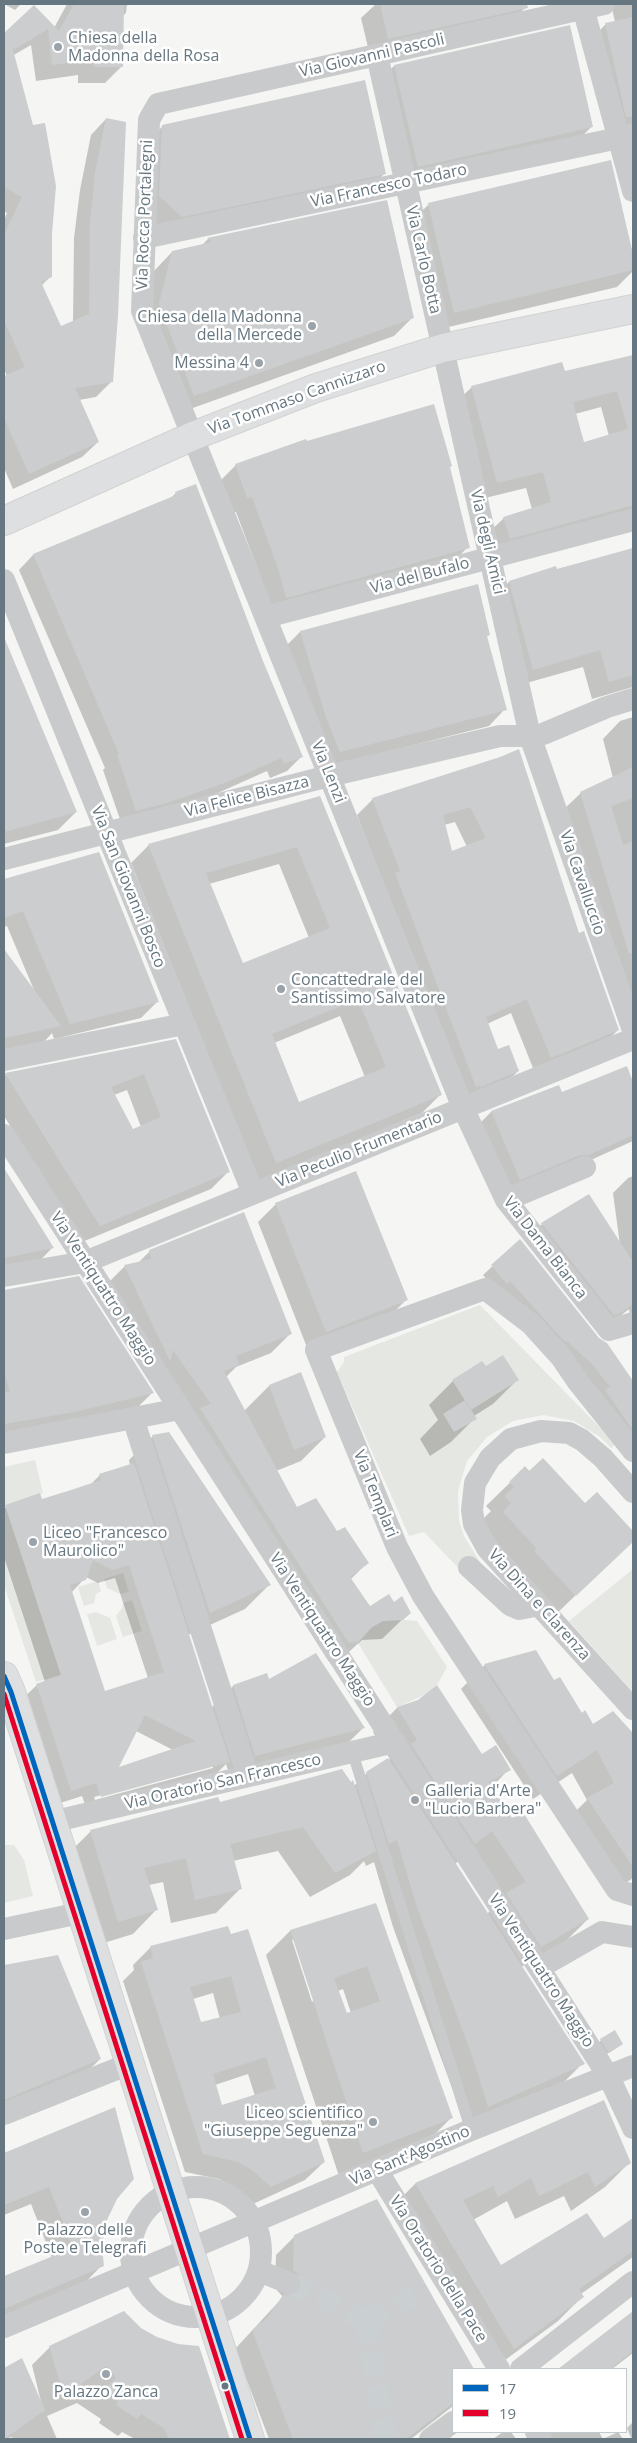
<!DOCTYPE html>
<html>
<head>
<meta charset="utf-8">
<style>
  body { margin:0 }
  #map { position:relative; width:637px; height:2443px; overflow:hidden; background:#f5f5f4; font-family:"Open Sans",sans-serif }
  canvas { display:block }
  .frame { position:absolute; inset:0; border:5px solid #677781; pointer-events:none }
  .legend { position:absolute; left:452px; top:2368px; width:175px; height:65px; box-sizing:border-box; background:#fff; border:1px solid #c2c9cd; margin:0; padding:6px 9px; list-style:none; font-size:15px; color:#677781 }
  .legend li { display:flex; align-items:center; gap:10px; height:25px }
  .legend b { width:25px; border:1px solid #c2c9cd }
</style>
</head>
<body>
<div id="map">
<canvas width="637" height="2443"></canvas>
<div class="frame"></div>
<ul class="legend">
<li><b style="height:6px;background:#0065bd"></b>17</li>
<li><b style="height:6px;background:#e4002b"></b>19</li>
</ul>
</div>
<script>
const c = document.querySelector('canvas').getContext('2d');
c.lineJoin = 'round';
function paint(path, color) { c.fillStyle = color; c.fill(path, 'evenodd'); }
const poly = rows => new Path2D(rows.map(r => 'M' + r).join(''));
function stroke(path, color, width, dash) { c.strokeStyle = color; c.lineWidth = width; c.lineCap = dash ? 'butt' : 'round'; c.setLineDash(dash || []); c.stroke(path); }
function drawText(font, color, halo, rows, align = 'center') {
  c.font = font + ' "Open Sans",sans-serif'; c.lineWidth = 5; c.setLineDash([]); c.textBaseline = 'middle'; c.strokeStyle = halo; c.fillStyle = color; for (const [text, x, y, turn = 0] of rows) {
    c.save(); c.translate(x, y); c.rotate((+turn || 0) * Math.PI / 180); c.textAlign = isNaN(turn) ? turn : align; if (halo) c.strokeText(text, 0, 0); c.fillText(text, 0, 0); c.restore();
  }
}
paint(poly([
  [480,1305,616,1444,611,1448,600,1437,574,1421,543,1415,513,1421,487,1437,467,1461,458,1491,459,1521,464,1536,480,1562,461,1571,424,1532,409,1536,337,1372,344,1362,344,1357],
  [35,1460,43,1493,5,1505,61,1675,36,1682,4,1585,4,1467],
  [633,1569,633,1692,569,1621],
  [123,1573,129,1592,120,1594,107,1588,104,1579],
  [98,1581,101,1591,96,1594,94,1603,84,1606,78,1587],
  [132,1600,142,1631,123,1637,116,1616,122,1608,123,1603],
  [96,1612,110,1618,117,1639,97,1646,87,1614],
  [394,1619,417,1621,447,1667,437,1685,427,1694,397,1707,358,1643,372,1627,383,1621],
  [4,1845,14,1845,24,1860,33,1896,4,1903]
]), '#e5e7e2');
paint(poly([
  [4,4,21,4,15,10],
  [67,4,127,4,126,13,122,17,122,66,105,83,78,83,78,75,36,81,31,45,5,60,51,234,51,276,41,286,60,327,73,322,74,238,80,190,91,135,106,119,112,381,96,397,79,400,98,442,82,457,13,489,4,468,4,377,7,376,4,369,4,220,7,213,4,211,4,35,34,6,54,28],
  [376,4,526,4,526,7,508,25,370,56,361,18],
  [611,4,633,4,633,128,608,133,588,42,606,24,615,22],
  [394,66,592,126,574,145,400,184,376,84],
  [163,126,385,173,367,191,164,234,142,215,144,144],
  [610,161,633,260,633,271,617,287,436,330,411,222,429,204],
  [386,202,412,318,394,336,176,414,141,323,154,271,172,252,201,246,208,239],
  [633,356,633,520,493,555,487,534,504,518,532,509,526,488,481,499,455,403,472,387,564,372],
  [601,407,609,436,583,444,575,414],
  [306,443,449,468,468,547,452,563,271,613,263,584,236,512,231,513,220,481,236,465],
  [176,493,262,662,301,757,287,771,270,778,267,771,211,796,122,825,103,770,105,768,19,570,33,555,171,498],
  [633,549,633,687,592,699,583,667,516,686,492,599,509,582],
  [300,632,489,635,486,637,505,709,489,726,323,768,284,648],
  [4,639,76,812,58,830,4,844],
  [633,717,633,1030,563,810,581,793,613,778,603,739,620,721],
  [500,759,618,1030,602,1046,535,1073,511,1013,487,1024,497,1051,518,1071,503,1086,465,1101,357,815,373,799],
  [455,822,467,847,451,853,444,825],
  [319,798,440,1095,422,1113,258,1181,131,863,149,845],
  [279,864,309,938,242,965,209,884],
  [340,1016,365,1077,299,1103,274,1043],
  [98,854,157,1002,141,1018,54,1039,52,1033,44,1042,4,1050,4,951,34,990,7,926,4,927,4,880],
  [175,1040,229,1171,211,1189,82,1242,4,1116,4,1075],
  [127,1090,141,1127,133,1131,114,1095],
  [626,1068,633,1084,633,1141,573,1168,506,1193,477,1126,491,1112,558,1087,561,1094],
  [4,1169,52,1248,29,1272,4,1276],
  [633,1176,633,1320,631,1321,629,1309,606,1327,526,1239,542,1224,588,1196,620,1245,613,1193,628,1178],
  [276,1204,406,1300,388,1318,308,1350,258,1222],
  [520,1241,598,1339,607,1344,633,1382,633,1451,483,1275],
  [150,1251,291,1333,271,1353,236,1367,226,1377,244,1411,269,1386,301,1374,325,1437,301,1461,276,1471,297,1509,337,1533,367,1563,350,1580,370,1608,410,1612,382,1639,362,1640,338,1662,329,1662,181,1429,105,1286,125,1266,137,1264],
  [79,1278,152,1393,128,1417,4,1443,4,1291],
  [485,1367,517,1380,493,1404,474,1416,475,1418,451,1442,430,1456,420,1439,438,1420,429,1405,453,1381],
  [153,1436,269,1585,245,1609,188,1635,211,1708,233,1686,266,1675,268,1681,363,1728,339,1752,231,1779,226,1764,214,1776,87,1810,82,1796,57,1804,22,1699,37,1685,45,1682,4,1557,4,1508,41,1501,90,1485,100,1475,130,1465,129,1460],
  [86,1577,98,1583,115,1578,148,1678,104,1693,71,1593],
  [136,1731,173,1750,116,1769],
  [213,1765,213,1768,95,1800,94,1797],
  [525,1468,585,1505,597,1494,633,1533,633,1540,551,1619,481,1521,491,1511,486,1506],
  [485,1665,554,1682,593,1725,613,1713,633,1735,633,1878,611,1893,564,1823,587,1800,572,1773,533,1799,461,1689],
  [418,1701,482,1755,509,1769,491,1788,512,1820,588,1919,564,1943,521,1967,583,2063,560,2086,465,2129,452,2088,393,1927,374,1862,366,1866,364,1861,350,1875,310,1897,278,1851,233,1861,240,1889,216,1913,171,1923,163,1882,149,1885,157,1909,133,1934,94,1946,66,1856,90,1832,217,1798,219,1804,354,1786,367,1773,390,1759,373,1732,397,1708],
  [467,1854,500,1901,487,1914,455,1864],
  [375,1905,451,2118,427,2142,339,2176,266,1955,290,1931],
  [294,1939,314,2000,312,2002,292,1940],
  [343,1989,351,2013,346,2015,338,1991],
  [227,1927,324,2162,305,2180,253,2204,234,2188,219,2179,185,2172,123,1981,134,1970,133,1965,151,1947],
  [213,1993,220,2019,200,2024,193,1999],
  [248,2074,255,2096,222,2107,215,2085],
  [57,1956,100,2059,82,2077,4,2110,4,1966],
  [601,2040,622,2044,604,2056,597,2045],
  [604,2101,629,2163,605,2187,571,2211,564,2196,515,2219,507,2201,473,2220,500,2267,604,2240,633,2220,633,2257,581,2294,582,2297,558,2321,493,2369,391,2208,415,2184],
  [114,2109,116,2198,106,2220,101,2248,102,2265,84,2284,4,2319,4,2275,5,2277,52,2258,31,2204,4,2215,4,2154],
  [376,2200,472,2369,453,2369,453,2406,411,2439,269,2439,235,2349,283,2297,275,2288,276,2255,295,2236],
  [633,2312,633,2353,612,2369,560,2369],
  [141,2329,156,2338,178,2345,198,2347,229,2439,135,2439,122,2432,118,2436,99,2423,101,2419,77,2403,47,2416,57,2439,13,2439,12,2437,4,2439,4,2369,21,2360,42,2406,32,2365,50,2347],
  [633,2422,633,2437,631,2438,627,2428],
  [503,2432,511,2432,516,2439,493,2439],
  [536,2432,599,2432,603,2439,618,2432,623,2439,541,2439]
]), '#0003');
paint(poly([
  [74,4,124,4,123,67,94,67,94,59,52,65,48,29,15,49,12,46,33,125,45,123,56,186,52,234,52,277,41,282,61,326,89,314,90,222,95,173,106,118,126,122,118,316,113,382,75,388,99,442,29,474,4,418,4,376,25,367,4,320,4,235,22,197,4,187,4,33,34,5,59,31],
  [380,4,527,4,528,8,388,39],
  [633,17,633,116,626,117,605,23],
  [570,25,593,127,418,167,394,65],
  [365,80,386,174,182,217,159,196,162,125],
  [611,160,633,254,633,270,454,313,428,203],
  [387,200,414,318,194,396,159,304,172,251,212,242,207,238],
  [633,355,633,505,510,539,503,517,551,502,543,472,497,483,471,386,562,362,565,371],
  [617,391,628,429,584,442,573,402],
  [434,404,452,466,450,467,470,548,286,598,278,568,252,497,247,498,235,464,306,439,307,441],
  [196,484,263,661,303,757,284,764,281,758,227,782,167,803,136,811,117,754,119,754,33,554,176,495,175,492],
  [633,548,633,675,609,682,600,650,533,670,509,581,556,566,557,569],
  [478,584,490,635,487,636,507,710,340,752,326,717,300,631],
  [4,637,77,812,4,832],
  [519,749,579,933,584,931,619,1030,551,1058,527,999,486,1017,498,1049,509,1045,519,1071,480,1087,480,1085,476,1087,395,873,400,871,372,798,500,757],
  [470,807,486,838,452,851,443,815],
  [633,767,633,798,611,806,623,845,633,841,633,953,629,954,580,792],
  [320,796,442,1095,276,1163,148,844],
  [297,847,330,928,243,963,206,873],
  [358,999,386,1067,299,1102,272,1034],
  [99,852,159,1002,70,1024,23,911,4,918,4,879],
  [4,949,61,1026,4,1038],
  [176,1039,230,1172,100,1226,5,1073],
  [144,1074,161,1117,133,1129,111,1087],
  [627,1066,633,1082,633,1135,589,1155,580,1155,520,1180,491,1111,559,1085,562,1092],
  [4,1168,54,1248,4,1258],
  [356,1171,408,1300,326,1332,275,1203],
  [589,1194,633,1262,633,1304,622,1312,614,1315,541,1223],
  [244,1212,292,1334,236,1356,239,1365,224,1371,297,1507,316,1498,337,1531,345,1527,369,1563,350,1577,370,1606,389,1594,394,1602,402,1596,411,1613,403,1620,383,1621,372,1627,358,1642,349,1643,238,1469,200,1408,211,1404,173,1350,170,1361,124,1265,151,1259,149,1250],
  [520,1239,599,1338,607,1343,633,1381,633,1430,605,1390,610,1387,592,1364,567,1341,565,1342,510,1281,507,1284,491,1265],
  [79,1276,154,1393,74,1412,4,1424,4,1393,10,1391,4,1372,4,1290],
  [503,1355,519,1380,471,1410,452,1380,482,1361,486,1366],
  [301,1372,326,1437,294,1450,269,1385],
  [465,1400,477,1419,454,1432,443,1414],
  [169,1432,271,1585,210,1613,152,1435],
  [543,1458,585,1503,597,1492,633,1531,633,1542,576,1596,534,1551,537,1549,503,1512,511,1503,504,1496,514,1487,509,1482,525,1466,529,1471],
  [134,1463,230,1762,101,1797,96,1783,71,1791,41,1698,36,1684,61,1675,5,1505,40,1493,42,1499,71,1490,101,1480,99,1474],
  [93,1560,113,1570,129,1565,164,1672,105,1691,70,1585,86,1580],
  [145,1715,196,1741,119,1767],
  [536,1650,554,1680,560,1677,582,1713,585,1710,593,1724,613,1711,633,1733,633,1867,587,1798,614,1783,597,1750,557,1776,484,1664],
  [316,1653,365,1728,255,1756,233,1685,267,1673,269,1679],
  [437,1685,482,1754,496,1745,501,1753,511,1770,489,1782,512,1818,523,1812,589,1919,541,1947,506,1893,526,1882,492,1831,475,1844,411,1744,417,1740,397,1707,418,1700],
  [388,1758,585,2064,488,2107,475,2064,416,1904,397,1840,389,1844,366,1772],
  [342,1769,351,1782,353,1780,376,1851,335,1873,303,1827,230,1844,242,1889,195,1900,186,1858,144,1868,158,1910,118,1922,90,1830,218,1797,220,1802],
  [376,1903,453,2118,363,2153,290,1930],
  [367,1966,380,2001,347,2013,334,1978],
  [228,1926,231,1934,248,1929,325,2162,271,2187,252,2170,238,2162,203,2154,141,1962,153,1958,150,1946],
  [231,1976,241,2012,201,2022,190,1987],
  [266,2057,276,2088,222,2105,213,2074],
  [58,1955,101,2059,4,2100,4,1965],
  [615,2030,623,2044,609,2053,600,2039],
  [604,2100,631,2163,595,2187,588,2172,539,2196,531,2178,498,2197,493,2186,463,2200,501,2265,587,2213,604,2238,633,2218,633,2251,579,2289,584,2297,514,2349,415,2183],
  [115,2107,134,2179,117,2199,107,2220,102,2248,104,2266,4,2309,4,2276,73,2248,49,2187,4,2205,4,2153],
  [377,2199,474,2369,453,2369,453,2403,406,2439,293,2439,252,2330,267,2318,283,2295,291,2296,301,2288,302,2282,300,2275,293,2270,294,2235],
  [124,2311,141,2328,157,2337,178,2344,199,2346,230,2439,169,2439,164,2428,141,2414,137,2419,116,2405,118,2401,103,2390,116,2378,106,2366,64,2396,49,2346],
  [633,2311,633,2351,610,2369,558,2369],
  [22,2358,45,2410,4,2439,4,2368]
]), '#cccdce');
stroke(poly([
  [289,2283,367,2321],
  [367,2321,385,2439],
  [367,2321,427,2287]
]), '#cacfd2', 22, [22, 11]);
const secondary = poly([
  [4,521,193,436,316,388,443,348,633,309],
  [4,1676,11,1692,250,2439]
]);
stroke(secondary, '#d2d2d2', 30);
stroke(poly([
  [352,1751,471,2130]
]), '#c9cacb', 11);
stroke(poly([
  [582,4,633,191],
  [604,4,158,104,149,120,142,311,463,1108,506,1200,609,1330,633,1323],
  [377,55,530,736,633,1030],
  [144,238,633,135],
  [4,580,253,1193],
  [266,617,633,520],
  [4,859,329,776,500,736,530,736,543,734,607,707,633,699],
  [4,1060,184,1024],
  [4,1135,609,2077,633,2128],
  [506,1200,585,1167],
  [4,1276,85,1262,633,1039],
  [133,1418,248,1776],
  [4,1443,180,1409],
  [633,1451,578,1382,561,1357,531,1324,485,1289,316,1350,397,1547,423,1596,617,1890,633,1895],
  [633,1492,603,1458,582,1440,569,1433,541,1431,511,1439,490,1458,475,1483,472,1510,474,1524,487,1548,633,1709],
  [469,1567,510,1605,519,1609,539,1605],
  [51,1822,395,1742],
  [4,1929,80,1913],
  [539,1968,602,1932,633,1937],
  [4,2114,129,2064],
  [377,2170,499,2369],
  '131 2252a65 65 0 1 1 130 0a65 65 0 1 1-130 0Z',
  [259,2271,289,2283],
  [4,2327,471,2130,633,2066],
  [521,2369,633,2282],
  [536,2432,541,2439],
  [430,2439,453,2422]
]), '#c9cacb', 22);
stroke(secondary, '#dedfe0', 28);
stroke(poly([
  [4,1676,11,1692,250,2439]
]), '#0065bd', 5);
stroke(poly([
  [4,1694,242,2439]
]), '#e4002b', 5);
for (const [x, y, r, color] of [
  [58,47,5,"#99a3a9"],
  [312,326,5,"#99a3a9"],
  [259,363,5,"#99a3a9"],
  [281,989,5,"#99a3a9"],
  [33,1542,5,"#99a3a9"],
  [415,1800,5,"#99a3a9"],
  [373,2122,5,"#99a3a9"],
  [85,2212,5,"#99a3a9"],
  [106,2374,5,"#99a3a9"],
  [225,2386,4.5,"#677781"]
]) { const dot = new Path2D(); dot.arc(x, y, r, 0, 2 * Math.PI); c.fillStyle = color; c.fill(dot); stroke(dot, '#fff', 2); }
drawText('16px', '#677781', '#fff', [
  ["Chiesa della",68,38],
  ["Madonna della Rosa",68,56],
  ["Chiesa della Madonna",302,317,"right"],
  ["della Mercede",302,335,"right"],
  ["Messina 4",249,363,"right"],
  ["Concattedrale del",291,980],
  ["Santissimo Salvatore",291,998],
  ["Liceo \"Francesco",43,1533],
  ["Maurolico\"",43,1551],
  ["Galleria d'Arte",425,1791],
  ["\"Lucio Barbera\"",425,1809],
  ["Liceo scientifico",363,2113,"right"],
  ["\"Giuseppe Seguenza\"",363,2131,"right"],
  ["Palazzo delle",85,2230,"center"],
  ["Poste e Telegrafi",85,2248,"center"],
  ["Palazzo Zanca",106,2392,"center"]
], 'left');
drawText('16px', '#677781', '#fff', [
  ["Via Giovanni Pascoli",372,56,-13],
  ["Via Francesco Todaro",389,186,-12],
  ["Via Rocca Portalegni",145,215,-88],
  ["Via Carlo Botta",423,260,77],
  ["Via Tommaso Cannizzaro",297,398,-20],
  ["Via degli Amici",487,542,77],
  ["Via del Bufalo",420,576,-15],
  ["Via Lenzi",328,772,68],
  ["Via Felice Bisazza",247,797,-14],
  ["Via Cavalluccio",582,883,71],
  ["Via San Giovanni Bosco",128,887,68],
  ["Via Peculio Frumentario",359,1150,-22],
  ["Via Dama Bianca",545,1248,52],
  ["Via Ventiquattro Maggio",103,1289,57],
  ["Via Templari",375,1494,68],
  ["Via Dina e Clarenza",539,1605,48],
  ["Via Ventiquattro Maggio",322,1630,57],
  ["Via Oratorio San Francesco",223,1782,-13],
  ["Via Ventiquattro Maggio",541,1971,57],
  ["Via Sant'Agostino",410,2156,-23],
  ["Via Oratorio della Pace",438,2269,58]
]);
</script>
</body>
</html>
